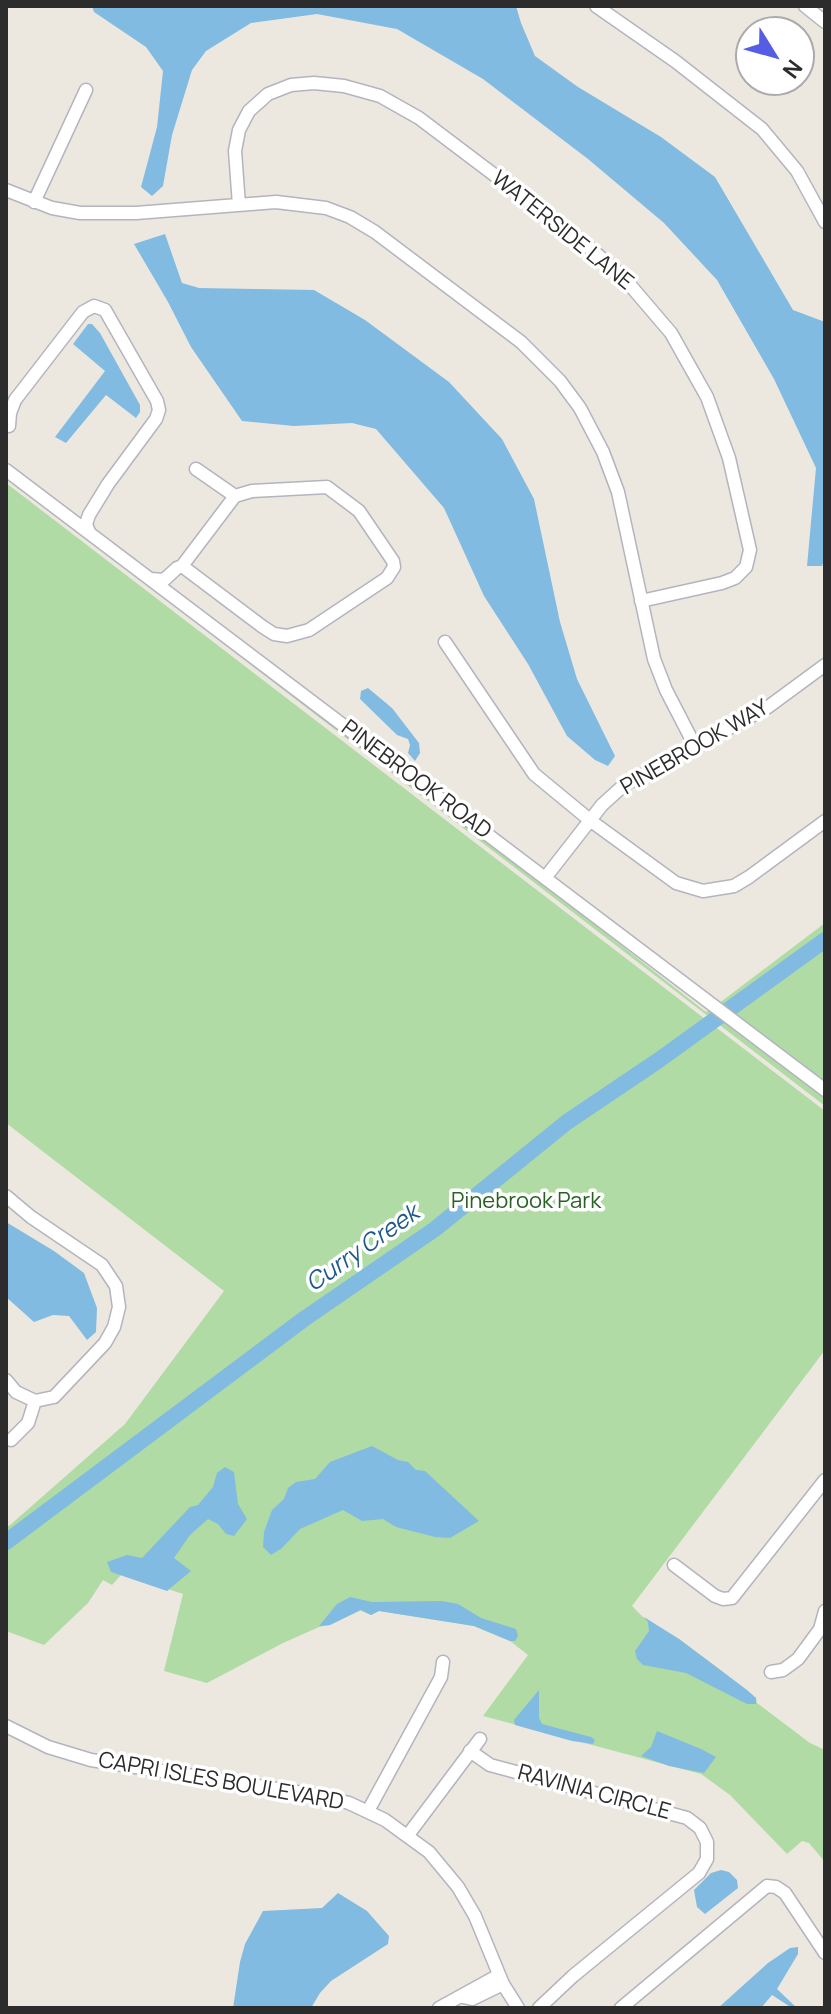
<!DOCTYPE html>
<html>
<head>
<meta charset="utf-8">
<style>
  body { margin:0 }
  #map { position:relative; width:831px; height:2014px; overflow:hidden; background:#ece8e0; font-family:Manrope,sans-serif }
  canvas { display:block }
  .frame { position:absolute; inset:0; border:8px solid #2c2c2c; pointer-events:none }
  .north { position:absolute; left:735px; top:16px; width:80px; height:80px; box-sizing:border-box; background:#fff; border:2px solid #ababab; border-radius:50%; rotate:127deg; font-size:22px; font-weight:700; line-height:32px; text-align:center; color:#2c2c2c }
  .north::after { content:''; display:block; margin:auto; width:28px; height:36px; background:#555de4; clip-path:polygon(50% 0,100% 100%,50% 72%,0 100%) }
</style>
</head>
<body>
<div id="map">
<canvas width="831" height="2014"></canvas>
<div class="frame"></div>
<div class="north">N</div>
</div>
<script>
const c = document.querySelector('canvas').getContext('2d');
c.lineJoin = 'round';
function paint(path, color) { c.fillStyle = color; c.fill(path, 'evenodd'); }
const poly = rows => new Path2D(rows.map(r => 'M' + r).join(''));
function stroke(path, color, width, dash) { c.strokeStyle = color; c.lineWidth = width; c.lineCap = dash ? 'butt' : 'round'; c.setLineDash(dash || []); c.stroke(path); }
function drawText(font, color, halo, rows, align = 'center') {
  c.font = font + ' Manrope,sans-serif'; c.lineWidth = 7; c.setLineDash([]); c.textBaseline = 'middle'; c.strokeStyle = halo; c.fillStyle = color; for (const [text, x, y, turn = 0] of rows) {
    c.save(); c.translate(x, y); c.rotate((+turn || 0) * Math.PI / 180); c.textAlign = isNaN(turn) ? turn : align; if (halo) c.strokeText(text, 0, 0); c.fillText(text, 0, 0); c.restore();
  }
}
paint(poly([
  [6,483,825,1111,825,1350,632,1606,643,1617,679,1639,718,1668,756,1698,757,1703,810,1743,825,1750,825,1862,809,1843,802,1841,787,1854,730,1795,701,1774,483,1716,528,1655,510,1641,474,1626,379,1611,371,1615,359,1610,330,1625,319,1627,283,1643,207,1683,164,1671,183,1594,122,1574,112,1585,103,1580,88,1603,44,1645,6,1631,6,1525,9,1526,125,1424,224,1291,6,1123],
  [156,592,510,858,706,1012,710,1009,825,1096,825,1106],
  [825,923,825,1085,718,1004]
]), '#b0dba4');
paint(poly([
  [92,6,516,6,521,23,535,56,578,87,661,137,715,177,793,310,825,322,825,557,822,566,807,566,816,468,774,379,717,280,664,223,588,159,483,79,397,29,317,14,251,23,206,51,192,70,172,135,163,186,152,196,141,187,157,127,163,71,146,47,94,12],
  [165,234,182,283,199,288,314,290,365,320,449,382,502,439,534,499,560,622,577,679,615,756,608,766,595,760,567,736,528,664,484,596,444,508,376,429,352,423,294,426,242,421,191,347,168,302,134,244],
  [88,324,92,324,100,333,140,405,140,412,136,418,106,395,66,443,55,437,105,371,73,344],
  [368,688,392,708,419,743,420,753,415,761,408,753,410,745,408,739,397,735,360,699,361,691],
  [6,1222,54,1251,84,1273,97,1308,96,1332,87,1340,69,1316,53,1315,34,1322,6,1297],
  [372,1446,398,1460,408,1462,416,1470,425,1471,479,1521,450,1538,435,1537,396,1527,383,1519,362,1521,343,1510,300,1529,282,1548,271,1555,263,1547,264,1532,272,1510,284,1499,288,1488,296,1482,315,1479,330,1462],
  [225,1467,234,1472,238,1504,247,1519,234,1536,226,1534,218,1524,208,1519,190,1535,174,1558,191,1571,167,1591,111,1572,107,1562,127,1555,142,1558,190,1507,198,1505,213,1487,217,1473],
  [350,1597,372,1602,442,1601,458,1604,481,1618,516,1629,518,1636,515,1641,510,1641,474,1626,379,1611,371,1615,361,1610,330,1625,319,1626,337,1604],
  [644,1617,679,1639,747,1690,756,1698,756,1704,747,1704,686,1673,643,1665,637,1659,635,1651,649,1631,648,1622],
  [539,1690,539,1718,542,1724,591,1737,595,1740,593,1744,572,1741,515,1725,514,1720],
  [657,1731,701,1749,716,1757,704,1773,669,1766,641,1756,651,1747],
  [721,1870,729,1872,737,1880,738,1888,705,1914,697,1907,694,1890,711,1873],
  [338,1893,367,1911,389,1936,388,1944,331,1981,320,1993,311,2008,233,2008,240,1962,245,1944,263,1911,322,1908],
  [798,1947,798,1954,777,1989,797,2008,792,2008,772,1995,761,2008,718,2008,768,1963,790,1948]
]), '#81bbe1');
stroke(poly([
  [6,1542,304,1319,435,1229,567,1122,659,1060,825,940]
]), '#81bbe1', 16);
const minor = poly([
  [596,6,675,61,762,129,797,171,825,222],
  [805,6,825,22],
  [6,190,52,208,80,213,136,213,276,202,326,208,350,217,375,232,521,342,560,381,580,408,603,452,618,492,654,659,666,690,695,746],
  [34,202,86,90],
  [239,205,235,151,239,130,249,111,268,94,291,85,314,83,344,86,380,96,419,118,583,242,624,278,671,333,707,397,729,458,750,550,746,567,735,578,722,583,641,601],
  [9,426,10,413,15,400,83,312,94,306,105,310,157,401,159,410,156,419,108,484,89,515,86,524,89,532],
  [6,470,825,1090],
  [182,566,263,627,274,634,287,636,309,630,387,578,394,567,393,561,359,511,327,487,252,491,235,496,196,469],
  [151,579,164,580,177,568,182,566,235,496],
  [445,642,534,774,591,821,676,883,703,891,734,886,749,877,825,821],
  [545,878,602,805,624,785,768,707,825,665],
  [6,1196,31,1217,102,1265,116,1286,119,1307,114,1327,105,1343,54,1397,35,1401,16,1392,6,1380],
  [11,1440,28,1423,35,1401],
  [674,1565,715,1596,723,1599,732,1598,825,1480],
  [771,1672,783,1670,798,1659,820,1629,825,1611],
  [6,1726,48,1747,91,1760,322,1796,349,1803,385,1820,429,1852,458,1887,475,1916,503,1984,518,2008],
  [470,1751,490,1765,687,1818,700,1828,707,1842,707,1859,699,1873,573,1976,539,2008],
  [368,1811,441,1677,443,1662],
  [408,1835,480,1739],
  [463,1997,472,1999,503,1984],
  [439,2008,499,1975],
  [621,2008,767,1886,776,1887,785,1893,825,1953]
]);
stroke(minor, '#b4b4be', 15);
stroke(minor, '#fff', 12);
drawText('22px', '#2c2c2c', '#fff', [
  ["WATERSIDE LANE",562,231,39],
  ["PINEBROOK WAY",695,748,-30],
  ["PINEBROOK ROAD",416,780,37],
  ["CAPRI ISLES BOULEVARD",221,1782,10],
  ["RAVINIA CIRCLE",594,1793,15]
]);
drawText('22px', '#296124', '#fff', [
  ["Pinebrook Park",526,1202]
]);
drawText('italic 24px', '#1e598e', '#fff', [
  ["Curry Creek",363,1249,-35]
]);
</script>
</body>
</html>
